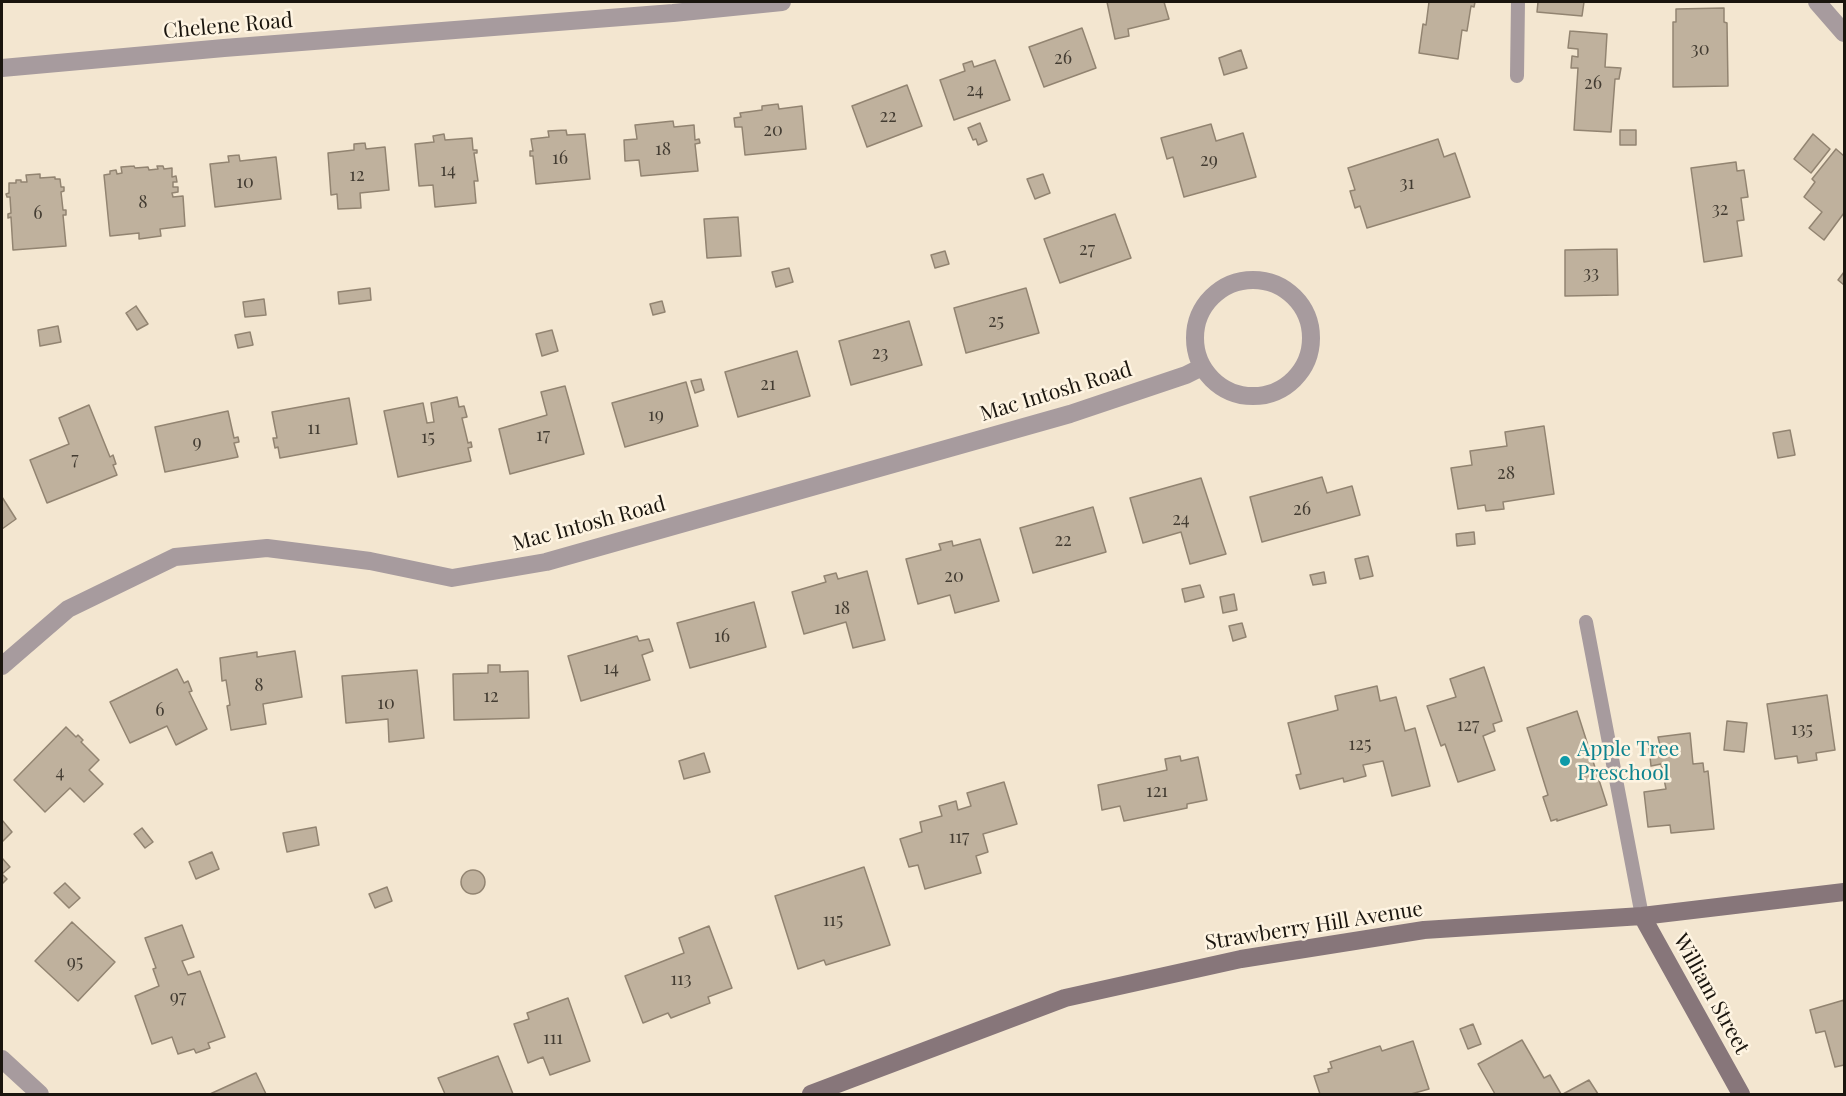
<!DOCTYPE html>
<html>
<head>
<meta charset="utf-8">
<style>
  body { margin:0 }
  #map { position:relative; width:1846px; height:1096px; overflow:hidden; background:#f3e6d0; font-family:"Playfair Display",serif }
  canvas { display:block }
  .frame { position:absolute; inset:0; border:3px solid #1a150e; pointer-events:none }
</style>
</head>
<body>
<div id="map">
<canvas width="1846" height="1096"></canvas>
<div class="frame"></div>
</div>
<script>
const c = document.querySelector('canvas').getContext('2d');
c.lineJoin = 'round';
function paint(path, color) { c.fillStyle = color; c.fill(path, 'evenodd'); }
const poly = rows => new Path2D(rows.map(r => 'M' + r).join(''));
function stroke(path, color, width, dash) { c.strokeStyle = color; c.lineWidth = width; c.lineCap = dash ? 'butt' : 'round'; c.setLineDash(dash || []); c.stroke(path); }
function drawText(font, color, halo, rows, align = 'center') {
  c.font = font + ' "Playfair Display",serif'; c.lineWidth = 5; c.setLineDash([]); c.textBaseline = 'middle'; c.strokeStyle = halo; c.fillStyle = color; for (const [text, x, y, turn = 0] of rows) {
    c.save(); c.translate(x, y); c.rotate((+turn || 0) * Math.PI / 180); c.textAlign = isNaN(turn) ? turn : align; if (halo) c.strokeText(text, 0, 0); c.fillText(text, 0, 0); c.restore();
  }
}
const building = poly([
  [1107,2,1164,2,1169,19,1128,29,1129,36,1115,39,1107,2],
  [1429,2,1475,2,1474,7,1471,6,1467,31,1462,30,1458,59,1419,53,1423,24,1426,25,1429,2],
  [1538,2,1584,2,1582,16,1537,12,1538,2],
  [1724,8,1724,22,1727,23,1728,86,1673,87,1673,22,1676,22,1676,9,1724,8],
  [1082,28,1096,68,1044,87,1029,47,1082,28],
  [1570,31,1607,34,1605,67,1621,68,1619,79,1615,79,1611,132,1574,130,1578,68,1571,68,1572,56,1578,57,1578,49,1568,48,1570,31],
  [1241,50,1247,68,1224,75,1219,58,1241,50],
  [995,60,1010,100,954,120,940,80,965,71,963,64,972,61,974,67,995,60],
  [907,85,922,126,867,147,852,106,907,85],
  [778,104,779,109,802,106,806,149,745,155,742,127,735,127,734,118,741,117,740,113,762,110,762,106,778,104],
  [673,121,674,127,694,125,695,140,699,139,700,143,695,144,698,171,641,176,639,160,625,161,624,140,637,139,635,125,673,121],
  [980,123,987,141,978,145,976,139,973,140,968,128,980,123],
  [1211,124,1216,141,1243,133,1256,177,1184,197,1173,157,1167,159,1161,138,1211,124],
  [566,130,567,135,585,134,590,179,536,184,533,156,530,156,530,151,533,151,531,139,549,137,548,131,566,130],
  [1620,130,1636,130,1636,145,1620,145,1620,130],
  [444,134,445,140,472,138,473,150,477,150,477,153,474,153,478,181,474,181,476,203,435,207,433,185,419,186,415,144,434,142,433,136,444,134],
  [1813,134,1830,149,1811,173,1794,159,1813,134],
  [1438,139,1444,157,1455,153,1470,197,1367,228,1360,206,1355,208,1350,191,1355,190,1348,168,1438,139],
  [365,143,366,149,385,147,389,190,360,193,361,208,338,209,337,194,331,195,328,153,354,150,354,144,365,143],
  [1836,149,1844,156,1844,213,1824,240,1809,228,1822,212,1804,197,1815,182,1812,179,1836,149],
  [239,155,240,161,276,157,281,199,215,207,210,164,229,162,228,156,239,155],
  [1736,162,1737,171,1744,170,1748,197,1741,198,1744,220,1737,221,1742,256,1704,262,1691,168,1736,162],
  [134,166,135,168,148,167,149,170,158,169,157,166,163,166,164,169,172,168,172,177,176,176,177,182,173,182,173,187,178,187,178,192,172,193,173,197,183,196,185,226,160,229,161,236,139,239,139,233,110,236,104,175,110,174,110,171,116,170,117,174,122,173,121,167,134,166],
  [40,174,40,178,55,177,55,179,60,179,61,187,64,187,64,191,61,192,63,210,66,210,66,215,63,215,66,246,13,250,11,217,8,218,8,214,11,213,10,197,7,197,6,194,9,193,9,183,16,183,16,180,21,180,21,182,27,182,26,175,40,174],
  [1043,174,1050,193,1035,199,1027,179,1043,174],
  [1115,214,1131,258,1060,283,1044,239,1115,214],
  [738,217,741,256,707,258,704,219,738,217],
  [1617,249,1618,295,1565,296,1565,250,1617,249],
  [945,251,949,264,935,268,931,255,945,251],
  [789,268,793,282,776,287,772,272,789,268],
  [1844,272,1844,285,1838,280,1844,272],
  [370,288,371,300,339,304,338,292,370,288],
  [1026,288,1039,333,966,353,954,308,1026,288],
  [264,299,266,315,245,317,243,302,264,299],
  [662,301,665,312,653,315,650,304,662,301],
  [136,306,148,324,137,330,126,313,136,306],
  [909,321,922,365,851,385,839,341,909,321],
  [58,326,61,342,40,346,38,330,58,326],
  [552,330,558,351,542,356,536,334,552,330],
  [250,332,253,345,238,348,235,335,250,332],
  [797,351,810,396,738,417,725,372,797,351],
  [701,379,704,390,695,393,691,381,701,379],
  [686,382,698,426,625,447,612,403,686,382],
  [565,386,584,454,510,474,499,429,547,415,541,392,565,386],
  [457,397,459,407,464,406,467,417,462,418,468,443,471,442,472,447,468,448,471,461,398,477,384,411,423,403,427,423,434,422,431,403,457,397],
  [349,398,357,444,280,458,278,447,275,448,273,438,277,438,272,412,349,398],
  [89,405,110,457,113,455,116,464,113,465,117,475,47,503,30,460,69,444,59,418,89,405],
  [228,411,234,438,238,437,239,442,234,443,238,457,165,472,155,427,228,411],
  [1544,426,1554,494,1503,502,1504,509,1486,511,1485,505,1458,509,1451,468,1472,465,1470,451,1507,446,1505,432,1544,426],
  [1790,430,1795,455,1778,458,1773,433,1790,430],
  [1322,477,1327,493,1352,486,1360,515,1262,542,1250,497,1322,477],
  [1201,478,1226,554,1190,564,1181,532,1143,543,1130,498,1201,478],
  [2,497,16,519,2,529,2,497],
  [1093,507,1106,552,1033,573,1020,528,1093,507],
  [1474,532,1475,544,1457,546,1456,534,1474,532],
  [980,539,999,601,955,613,950,595,918,604,906,559,941,550,939,544,952,541,953,546,980,539],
  [1368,556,1373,576,1360,579,1355,559,1368,556],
  [867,571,885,640,853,648,846,622,804,634,792,592,826,582,824,576,836,573,838,579,867,571],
  [1324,572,1326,583,1313,585,1310,575,1324,572],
  [1200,585,1204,597,1185,602,1182,589,1200,585],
  [1234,594,1237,610,1223,613,1220,597,1234,594],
  [754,602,766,647,690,668,677,623,754,602],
  [1242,623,1246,637,1233,641,1229,626,1242,623],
  [637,636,639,641,649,639,653,651,642,655,650,680,581,701,568,656,637,636],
  [295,651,302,697,263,704,266,724,231,730,227,706,230,705,226,680,222,681,220,658,257,652,257,657,295,651],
  [488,665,500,665,500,672,528,671,529,718,454,720,453,674,488,673,488,665],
  [1484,667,1502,721,1493,724,1495,731,1483,736,1495,770,1458,782,1445,744,1441,746,1427,706,1456,697,1450,679,1484,667],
  [177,669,184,683,188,681,192,691,189,692,207,729,176,745,167,726,130,743,110,702,177,669],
  [417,670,424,738,389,742,388,719,346,723,342,676,417,670],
  [1377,686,1380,701,1396,697,1405,731,1415,728,1430,786,1392,796,1383,761,1363,765,1366,776,1344,782,1343,778,1300,789,1296,775,1301,774,1288,723,1338,710,1335,696,1377,686],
  [1827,695,1835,750,1816,753,1817,760,1798,763,1797,756,1775,759,1767,704,1827,695],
  [1577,711,1607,805,1557,821,1557,819,1551,821,1543,797,1548,795,1527,728,1577,711],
  [1727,721,1747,723,1744,752,1724,750,1727,721],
  [66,727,76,737,78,735,83,740,81,742,99,760,89,770,103,784,84,802,70,788,45,812,14,780,66,727],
  [1690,733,1693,764,1703,763,1704,772,1708,771,1714,829,1671,833,1670,825,1648,827,1644,792,1666,789,1661,764,1651,766,1649,747,1660,746,1658,737,1690,733],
  [704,753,710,772,684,779,679,761,704,753],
  [1180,756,1181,761,1198,757,1207,800,1187,804,1187,808,1124,821,1120,806,1102,810,1098,785,1167,770,1165,759,1180,756],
  [1004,782,1017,824,983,834,988,852,976,856,981,873,925,889,918,865,909,867,900,839,922,832,920,822,942,816,939,806,956,801,958,810,971,806,967,793,1004,782],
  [2,820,12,832,2,842,2,820],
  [316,827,319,845,287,852,283,833,316,827],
  [142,828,153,842,145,848,134,834,142,828],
  [212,852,219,869,196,879,189,862,212,852],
  [2,858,10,867,2,874,7,879,2,884,2,858],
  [864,867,890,945,826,965,824,960,798,969,775,896,864,867],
  '461 882a12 12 0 1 1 24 0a12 12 0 1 1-24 0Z',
  [65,883,80,898,69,908,54,893,65,883],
  [387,887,392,901,375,908,369,894,387,887],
  [72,922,115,962,78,1001,35,961,72,922],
  [182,925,194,957,182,961,188,975,200,971,225,1037,208,1043,210,1048,196,1053,194,1049,178,1054,172,1037,152,1044,135,996,159,986,153,969,156,968,145,938,182,925],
  [709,926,732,988,708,997,710,1003,671,1018,668,1013,643,1023,625,976,684,953,679,938,709,926],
  [568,998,590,1061,550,1075,543,1057,528,1063,514,1024,529,1019,527,1013,568,998],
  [1844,1000,1844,1065,1835,1067,1825,1031,1816,1033,1810,1010,1844,1000],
  [1473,1024,1481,1044,1468,1049,1460,1029,1473,1024],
  [1522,1040,1544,1078,1550,1075,1561,1094,1495,1094,1478,1064,1522,1040],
  [1413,1041,1429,1089,1411,1094,1320,1094,1314,1076,1329,1072,1328,1069,1332,1068,1330,1062,1380,1046,1382,1051,1413,1041],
  [498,1056,513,1094,445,1094,438,1078,498,1056],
  [256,1073,266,1094,210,1094,256,1073],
  [1589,1080,1598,1094,1563,1094,1589,1080]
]);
paint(building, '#bfb19d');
stroke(building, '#928471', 1.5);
stroke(poly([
  [1517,76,1518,2],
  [1586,622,1642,916]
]), '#a79b9e', 14);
stroke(poly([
  [1817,2,1844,33],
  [2,68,224,48,673,13,782,2],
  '1195 338a58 58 0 1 1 116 0a58 58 0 1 1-116 0Z',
  [2,666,68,609,175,557,267,548,370,561,452,578,546,562,1070,414,1186,375,1202,367],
  [2,1059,40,1094]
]), '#a79b9e', 18);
stroke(poly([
  [1642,916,1741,1094],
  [811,1094,1065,998,1241,959,1424,930,1642,916,1844,892]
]), '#87767a', 18);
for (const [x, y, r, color] of [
  [1565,761,6,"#0f9aa8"]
]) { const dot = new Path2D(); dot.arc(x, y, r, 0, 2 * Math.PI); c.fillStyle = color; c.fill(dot); stroke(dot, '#fef4e2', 2); }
drawText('18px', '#433c32', null, [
  ["30",1700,49],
  ["26",1063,58],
  ["26",1593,83],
  ["24",975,90],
  ["22",888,116],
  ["20",773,130],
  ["18",663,149],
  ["16",560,158],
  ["29",1209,160],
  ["14",448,170],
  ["12",357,175],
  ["10",245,182],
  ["31",1407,183],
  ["8",143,202],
  ["32",1720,209],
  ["6",38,213],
  ["27",1087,249],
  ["33",1591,273],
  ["25",996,321],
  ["23",880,353],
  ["21",768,384],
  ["19",656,415],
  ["11",314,428],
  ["17",543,435],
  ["15",428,437],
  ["9",197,442],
  ["7",75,459],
  ["28",1506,473],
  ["26",1302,509],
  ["24",1181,519],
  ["22",1063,540],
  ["20",954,576],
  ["18",842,608],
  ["16",722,636],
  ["14",611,668],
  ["8",259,685],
  ["12",491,696],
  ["10",386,703],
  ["6",160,710],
  ["127",1468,725],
  ["135",1802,729],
  ["125",1360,744],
  ["4",60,772],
  ["121",1157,791],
  ["117",959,837],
  ["115",833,920],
  ["95",75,962],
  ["113",681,979],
  ["97",178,997],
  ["111",553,1038]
]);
drawText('21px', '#1a150e', '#fef4e2', [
  ["Chelene Road",228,26,-5],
  ["Mac Intosh Road",1056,392,-17],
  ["Mac Intosh Road",589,524,-15],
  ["Strawberry Hill Avenue",1314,926,-9],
  ["William Street",1711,994,61]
]);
drawText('21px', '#0d838f', '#fef4e2', [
  ["Apple Tree",1577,749],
  ["Preschool",1577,773]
], 'left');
</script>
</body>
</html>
